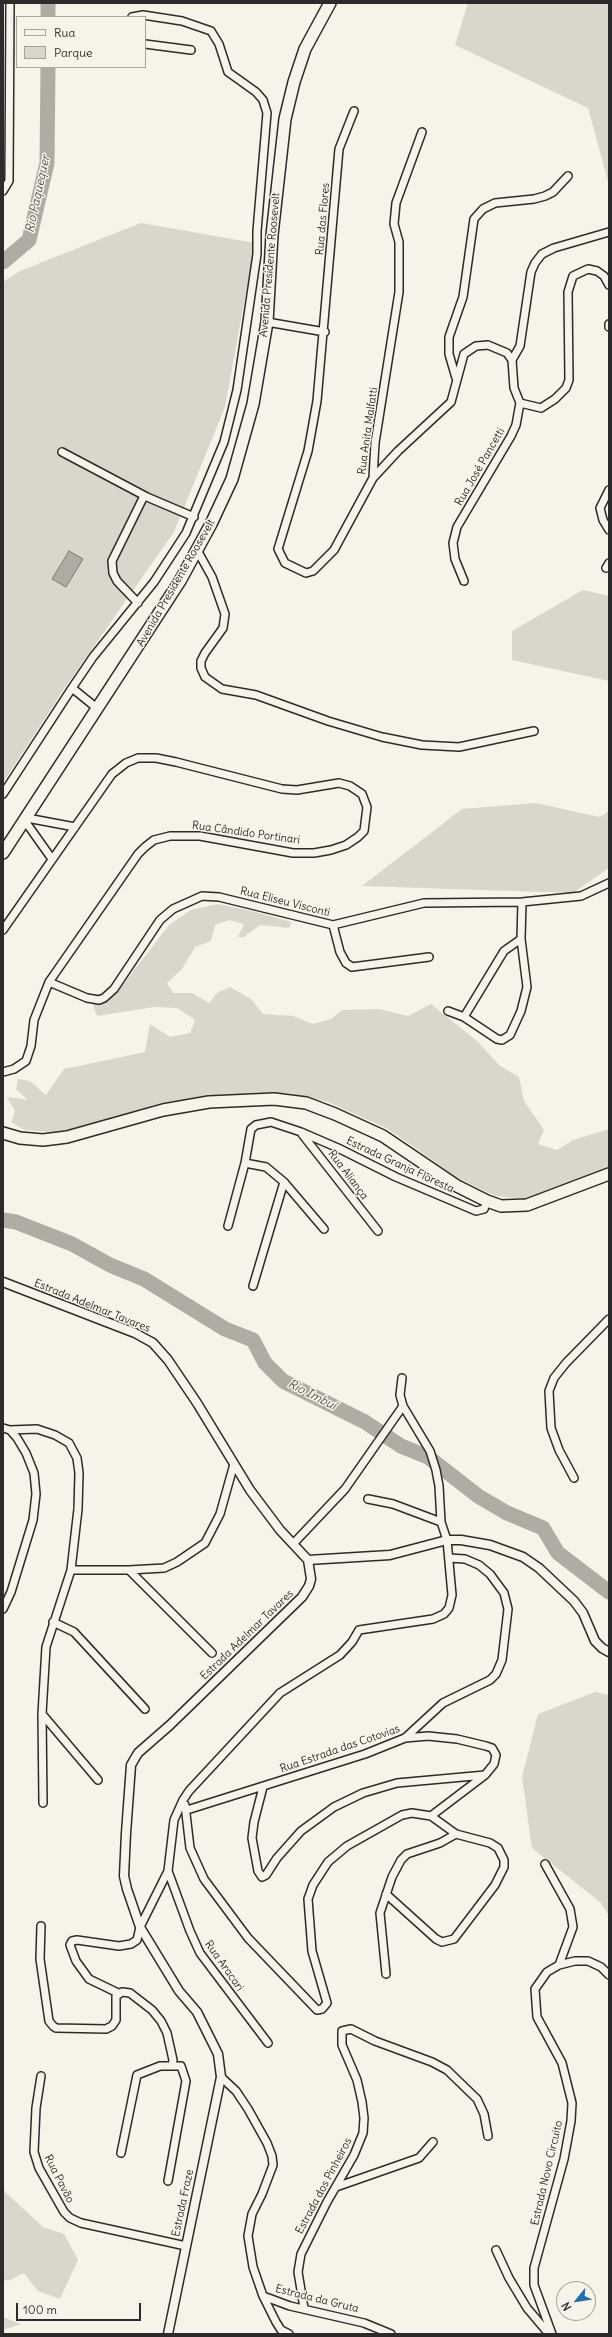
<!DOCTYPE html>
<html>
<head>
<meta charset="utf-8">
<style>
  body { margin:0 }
  #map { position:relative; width:612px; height:2337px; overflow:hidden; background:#f7f3e8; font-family:Delius,sans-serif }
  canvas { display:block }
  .frame { position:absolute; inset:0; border:4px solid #2b2b2b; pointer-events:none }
  .legend { position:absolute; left:16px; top:16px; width:130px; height:52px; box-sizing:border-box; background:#f7f3e8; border:1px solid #a5a39c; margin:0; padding:5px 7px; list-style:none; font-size:12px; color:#2b2b2b }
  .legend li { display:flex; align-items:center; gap:8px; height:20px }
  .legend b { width:20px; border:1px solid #a5a39c }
  .north { position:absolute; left:556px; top:2281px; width:40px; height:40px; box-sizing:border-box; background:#f7f3e8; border:1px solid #a5a39c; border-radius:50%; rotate:240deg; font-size:11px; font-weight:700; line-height:16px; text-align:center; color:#2b2b2b }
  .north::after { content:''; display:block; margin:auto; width:14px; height:18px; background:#1f6fb2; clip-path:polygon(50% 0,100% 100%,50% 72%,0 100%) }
  .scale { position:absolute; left:16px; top:2303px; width:125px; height:18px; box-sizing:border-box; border:2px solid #2b2b2b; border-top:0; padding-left:5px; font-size:12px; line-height:14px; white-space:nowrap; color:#2b2b2b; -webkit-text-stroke:3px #f7f3e8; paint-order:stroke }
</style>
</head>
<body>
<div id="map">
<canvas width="612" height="2337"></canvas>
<div class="frame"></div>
<ul class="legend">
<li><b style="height:5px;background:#f7f3e8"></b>Rua</li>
<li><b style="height:11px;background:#dad6cc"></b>Parque</li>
</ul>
<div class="north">N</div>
<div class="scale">100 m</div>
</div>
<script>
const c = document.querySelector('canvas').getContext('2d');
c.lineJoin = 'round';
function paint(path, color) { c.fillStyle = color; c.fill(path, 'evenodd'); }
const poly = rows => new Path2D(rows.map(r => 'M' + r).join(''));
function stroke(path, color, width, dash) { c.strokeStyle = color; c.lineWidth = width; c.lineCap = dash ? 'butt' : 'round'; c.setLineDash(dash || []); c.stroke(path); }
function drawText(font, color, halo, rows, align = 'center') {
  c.font = font + ' Delius,sans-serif'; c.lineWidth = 3; c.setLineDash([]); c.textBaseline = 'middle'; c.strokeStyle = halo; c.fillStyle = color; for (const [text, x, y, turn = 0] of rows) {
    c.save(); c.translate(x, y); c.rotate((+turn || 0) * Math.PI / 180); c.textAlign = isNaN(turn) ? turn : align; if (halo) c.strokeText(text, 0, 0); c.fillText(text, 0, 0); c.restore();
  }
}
paint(poly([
  [468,3,609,3,609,185,588,108,455,45],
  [141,223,255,243,225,407,174,532,64,689,3,783,3,282,20,271],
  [583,590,609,596,609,681,512,660,512,631],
  [535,803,600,817,609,811,609,868,573,893,362,886,462,809],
  [217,904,252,911,292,922,289,928,260,925,244,937,238,937,244,924,229,920,215,925,211,941,195,947,182,969,167,983,173,993,192,993,209,1003,217,993,230,987,251,999,263,1014,293,1016,313,1024,331,1019,342,1010,379,1009,408,1016,431,1004,477,1041,499,1065,519,1077,524,1101,544,1130,538,1144,557,1150,573,1140,609,1129,609,1170,531,1199,495,1196,456,1177,388,1129,328,1102,285,1093,220,1095,160,1103,76,1129,52,1132,24,1130,11,1122,15,1111,7,1097,28,1100,16,1089,18,1079,30,1081,46,1095,64,1069,145,1052,150,1024,170,1037,190,1033,195,1020,177,1008,154,1007,97,1016,93,1004,103,1002,122,986,169,925,191,910],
  [595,1692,609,1695,609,1916,601,1903,532,1848,522,1777,538,1714],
  [3,2190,43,2227,64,2234,78,2260,60,2299,38,2291,24,2273,8,2281,3,2278],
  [3,2317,21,2324,3,2330]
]), '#dad6cc');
const water = poly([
  [69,551,83,559,66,587,52,579,69,551]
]);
paint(water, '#afaca4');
stroke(water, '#7a7874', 1);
stroke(poly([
  [48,17,48,3],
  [3,262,29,240,47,163,48,67],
  [3,1220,16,1222,72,1244,110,1265,144,1279,225,1329,253,1340,265,1363,283,1381,365,1422,401,1446,428,1457,478,1496,507,1513,543,1528,558,1553,609,1592]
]), '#afaca4', 15);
const minor = poly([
  [145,44,191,50],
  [354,111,339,149,317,401,308,451,278,549,285,563,306,573,313,571,334,550,373,478,375,443,399,292,399,242,394,224,396,203,422,132],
  [3,191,9,181,10,3],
  [267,322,325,332],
  [609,324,609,327],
  [512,360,520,346,531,272,535,263,542,254,554,248,609,232],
  [456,378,449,354,449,337,463,297,474,219,483,209,495,203,534,199,545,196,553,192,568,176],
  [520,403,541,408,555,399,566,388,569,380,568,292,573,276,588,269,597,271,604,276,609,285],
  [62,452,147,497,194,517],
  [373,478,398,451,451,402,464,354,476,346,488,345,507,353,512,360,514,388,520,403,516,425,511,436,457,527,453,543,455,559,464,581],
  [609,490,600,508,603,520,609,530],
  [197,550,212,577,225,614,223,628,205,653,201,661,201,668,205,677,222,689,256,695,328,721,382,737,422,745,459,747,534,731],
  [606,568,609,563],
  [138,603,117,581,113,573,112,561,144,496],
  [98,709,72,688,93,657,154,582,186,533,224,442,237,390,257,254,257,231,267,113,263,100,256,92,228,72,219,44,211,31,182,21,143,15,132,17],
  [3,794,72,688],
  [27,818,75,827],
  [25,821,52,859],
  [333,925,340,952,346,963,352,967,429,957],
  [3,930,112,774,126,763,138,758,156,758,176,762,282,789,297,790,339,783,350,786,362,794,367,807,364,831,358,837,346,845,331,850,314,853,293,853,200,836,170,836,154,840,145,847,138,854,49,982,34,1020,31,1046,26,1061,14,1069,3,1072],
  [49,982,87,998,99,1000,104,998,114,989,160,920,173,909,202,896,219,897,333,925,424,903,522,902,581,896,609,883],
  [448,1011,464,1017,497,1039,502,1040,510,1035,521,1011,527,987,521,939,522,902],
  [464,1017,504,951,521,939],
  [302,1134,378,1231],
  [228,1226,245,1163],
  [324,1229,284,1182,266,1167,245,1163,251,1129,256,1125,271,1122,301,1132,338,1148,396,1177,476,1211,484,1209,487,1201],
  [253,1286,284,1182],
  [3,1428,10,1430,17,1438,26,1453,34,1473,36,1494,33,1520,11,1592,3,1609],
  [10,1430,37,1429,55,1435,69,1443,77,1458,79,1473,78,1509,71,1570,46,1647,42,1714,43,1803],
  [574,1478,559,1450,551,1428,549,1391,554,1378,566,1363,609,1319],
  [368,1499,393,1504,441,1522],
  [293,1544,345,1489,403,1406],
  [71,1570,129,1570,212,1653],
  [129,1570,164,1568,177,1562,205,1543,220,1514,234,1464],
  [53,1622,74,1632,145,1709],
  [42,1714,98,1780],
  [405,1738,443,1703,490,1680,496,1674,502,1660,508,1609,504,1593,490,1574,479,1565,465,1559,449,1558],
  [185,1805,190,1848,204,1879,248,1938,317,2010,322,2009,327,2003,312,1951,308,1899,313,1885,328,1862,347,1846,402,1815,412,1813,431,1816,485,1775],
  [187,1810,365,1754,405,1738,428,1736,457,1739,486,1746,492,1748,496,1755,494,1764,485,1775,397,1783,363,1793,334,1807,301,1831,277,1858,266,1875,262,1877,258,1871,252,1838,254,1822,263,1787],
  [545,1864,570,1909,573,1927,559,1965],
  [168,1871,190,1931,200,1953,268,2043],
  [386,1894,436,1939,442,1942,454,1939,495,1885,504,1867,504,1860,498,1848,490,1843,456,1834],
  [41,1926,40,1959,49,2021,53,2026,56,2028,106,2029,112,2026,116,2020,116,1996,122,1992,130,1993,152,2010,161,2021,167,2033,173,2060,172,2066,181,2066,186,2081,168,2181],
  [386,1974,380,1913,392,1877,401,1860,407,1854,440,1843,456,1834,431,1816],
  [118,1993,89,1979,76,1961,70,1945,72,1941,77,1940,119,1946,131,1944,137,1940,140,1927,168,1871,174,1820,183,1800,189,1791,280,1693,340,1655,352,1642,359,1630,433,1619,444,1614,449,1608,452,1595,447,1540,441,1522,439,1486,436,1470,430,1451,403,1406,400,1395,402,1378],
  [41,2076,36,2108,34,2152,39,2168,64,2212,70,2218,81,2223,186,2246],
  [221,2077,236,2091,248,2109,267,2143,272,2156,273,2165,262,2194,252,2214,248,2236,253,2267,263,2296,290,2306,364,2323,391,2334],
  [121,2153,137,2075,160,2066,172,2066],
  [336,2187,419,2158,433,2142],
  [496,2250,509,2278,527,2308,549,2334],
  [263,2296,276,2322,281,2330,289,2334],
  [304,2308,298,2272,301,2254,327,2202,354,2155,363,2133,364,2118,362,2102,357,2080,342,2045,342,2031,351,2029,375,2041,432,2062,447,2070,477,2099,484,2114,488,2136],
  [552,2334,534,2285,534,2268,564,2159,571,2121,572,2103,562,2063,537,2017,535,1989,547,1972,559,1965,575,1961,588,1961,601,1967,609,1975]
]);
const tertiary = poly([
  [3,1282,135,1333,153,1343,168,1360,197,1403,250,1490,280,1530,308,1560,311,1579,309,1586,302,1597,170,1725,138,1753,131,1765,126,1833,124,1876,127,1889,140,1927,179,1991,197,2012,218,2054,221,2077,168,2334],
  [308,1560,390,1555,447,1540,461,1540,490,1545,523,1557,539,1568,574,1601,583,1613,595,1641,602,1648,609,1652]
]);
const primary = poly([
  [3,853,180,581,211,524,232,479,253,404,267,322,272,235,285,119,294,82,305,49,330,3],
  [3,1133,20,1138,43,1140,67,1137,163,1110,209,1102,274,1099,306,1103,335,1114,383,1136,457,1186,487,1201,501,1206,527,1205,609,1174]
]);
stroke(minor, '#2b2b2b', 10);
stroke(tertiary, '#2b2b2b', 11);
stroke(primary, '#2b2b2b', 14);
stroke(minor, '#f7f3e8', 7);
stroke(tertiary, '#f7f3e8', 8);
stroke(primary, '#f7f3e8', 11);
drawText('11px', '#2b2b2b', '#f7f3e8', [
  ["Rua das Flores",323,219,-85],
  ["Avenida Presidente Roosevelt",270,265,-85],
  ["Rua Anita Malfatti",368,431,-82],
  ["Rua José Pancetti",480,467,-60],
  ["Avenida Presidente Roosevelt",176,583,-60],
  ["Rua Cândido Portinari",246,833,8],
  ["Rua Eliseu Visconti",285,902,14],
  ["Estrada Granja Floresta",400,1165,25],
  ["Rua Aliança",348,1175,53],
  ["Estrada Adelmar Tavares",92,1306,22],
  ["Estrada Adelmar Tavares",247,1635,-44],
  ["Rua Estrada das Cotovias",340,1749,-19],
  ["Rua Aracari",224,1966,55],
  ["Estrada Novo Circuito",547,2173,-77],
  ["Rua Pavão",59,2179,63],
  ["Estrada dos Pinheiros",324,2186,-62],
  ["Estrada Fraze",183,2203,-78],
  ["Estrada da Gruta",317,2299,14]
]);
drawText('italic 12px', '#53524f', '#f7f3e8', [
  ["Rio Paquequer",38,194,-78],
  ["Rio Imbuí",312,1395,27]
]);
</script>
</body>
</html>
